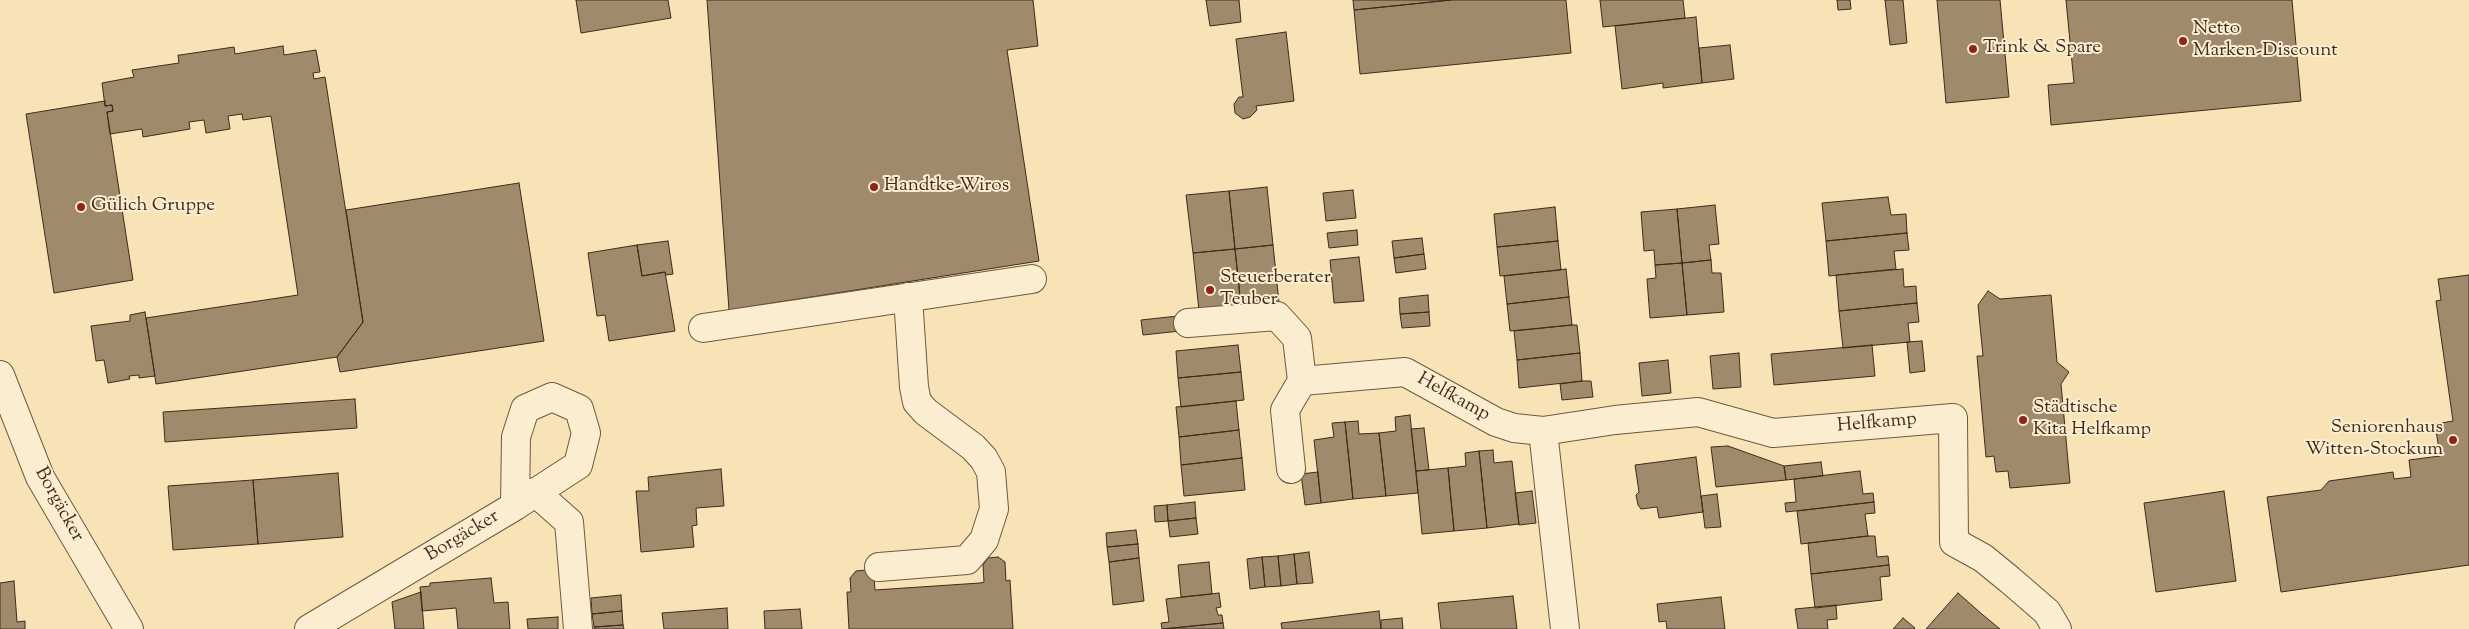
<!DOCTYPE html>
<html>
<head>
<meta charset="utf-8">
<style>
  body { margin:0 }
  canvas { display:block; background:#f8e3b6 }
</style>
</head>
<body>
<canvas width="2469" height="629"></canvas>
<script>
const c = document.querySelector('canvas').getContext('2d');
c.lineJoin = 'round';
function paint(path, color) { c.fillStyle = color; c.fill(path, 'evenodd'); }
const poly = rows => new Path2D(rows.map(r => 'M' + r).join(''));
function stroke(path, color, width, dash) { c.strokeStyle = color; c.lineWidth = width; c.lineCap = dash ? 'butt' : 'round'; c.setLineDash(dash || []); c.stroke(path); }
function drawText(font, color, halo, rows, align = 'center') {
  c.font = font + ' "Sorts Mill Goudy",serif'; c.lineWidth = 4; c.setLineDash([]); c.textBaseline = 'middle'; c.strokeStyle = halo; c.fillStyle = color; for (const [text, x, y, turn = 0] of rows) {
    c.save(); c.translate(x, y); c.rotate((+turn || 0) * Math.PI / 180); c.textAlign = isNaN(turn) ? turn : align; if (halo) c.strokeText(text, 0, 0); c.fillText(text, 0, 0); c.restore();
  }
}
const building = poly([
  [576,0,668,0,671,18,581,33,576,0],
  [707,0,1033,0,1038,46,1007,50,1039,261,729,310,707,0],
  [1206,0,1239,0,1241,22,1210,26,1206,0],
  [1353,0,1451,0,1354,10,1353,0],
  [1451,0,1566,0,1571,53,1360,74,1354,10,1451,0],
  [1600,0,1683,0,1685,18,1603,27,1600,0],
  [1837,0,1850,0,1851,9,1838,10,1837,0],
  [1885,0,1903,0,1907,43,1890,45,1885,0],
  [1937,0,2000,0,2009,97,1946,103,1937,0],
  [2066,0,2292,0,2301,101,2051,125,2048,85,2074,83,2066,0],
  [1696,17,1702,83,1663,88,1663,83,1622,89,1615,26,1696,17],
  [1286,32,1294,101,1256,106,1257,110,1250,117,1243,119,1235,113,1234,104,1239,97,1243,97,1236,39,1286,32],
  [1730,45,1734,79,1702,83,1699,48,1730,45],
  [283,46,284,55,316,50,320,72,313,73,314,79,325,77,363,322,337,357,156,384,146,318,298,295,271,116,243,120,242,114,228,116,230,129,206,133,204,120,189,122,190,129,143,137,142,129,110,134,107,112,113,111,112,105,105,106,102,83,134,77,132,70,179,63,178,55,180,55,234,47,235,54,283,46],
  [105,101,105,106,112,105,113,111,107,112,133,280,54,293,26,114,105,101],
  [519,183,544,341,340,372,337,357,363,322,346,210,519,183],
  [1267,187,1273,245,1235,249,1229,191,1267,187],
  [1353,190,1356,218,1326,221,1323,193,1353,190],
  [1229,191,1235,249,1193,253,1186,195,1229,191],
  [1888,197,1891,215,1906,214,1907,233,1826,241,1822,203,1888,197],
  [1715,205,1719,244,1709,245,1711,260,1682,263,1677,209,1715,205],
  [1555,207,1558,241,1497,247,1494,214,1555,207],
  [1677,209,1682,263,1655,265,1654,250,1644,251,1641,212,1677,209],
  [1357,230,1358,245,1329,248,1327,233,1357,230],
  [1907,233,1909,250,1894,251,1896,269,1829,276,1826,241,1907,233],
  [1422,238,1424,254,1394,258,1392,241,1422,238],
  [668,241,673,274,666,275,665,272,642,276,637,245,668,241],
  [1558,241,1561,270,1500,276,1497,247,1558,241],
  [637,245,642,276,665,272,675,331,609,341,605,315,597,316,588,253,637,245],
  [1273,245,1279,302,1241,306,1235,249,1273,245],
  [1235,249,1241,306,1199,311,1193,253,1235,249],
  [1424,254,1426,269,1396,273,1394,258,1424,254],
  [1359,257,1364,301,1334,303,1330,260,1359,257],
  [1711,260,1712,273,1721,273,1724,312,1687,315,1682,263,1711,260],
  [1682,263,1687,315,1650,318,1647,279,1656,278,1655,265,1682,263],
  [1566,269,1569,297,1507,304,1504,276,1566,269],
  [1903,269,1904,287,1916,286,1917,303,1839,311,1836,275,1903,269],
  [2469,275,2469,565,2281,592,2267,497,2321,490,2329,481,2393,472,2394,479,2411,477,2409,460,2440,456,2435,424,2453,421,2436,301,2441,300,2438,279,2469,275],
  [1988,291,2000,299,2051,295,2057,362,2069,372,2061,384,2070,483,2010,488,2008,471,1996,472,1994,456,1986,457,1977,356,1983,356,1978,305,1988,291],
  [1428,295,1429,312,1400,314,1399,298,1428,295],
  [1569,297,1572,325,1510,331,1507,304,1569,297],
  [1917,303,1919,322,1908,323,1910,342,1843,348,1839,311,1917,303],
  [145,312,155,376,139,378,139,375,129,376,130,379,108,383,104,360,96,361,91,326,130,321,130,315,145,312],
  [1429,312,1430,326,1402,328,1400,314,1429,312],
  [1187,315,1189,330,1143,335,1141,320,1187,315],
  [1572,325,1577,325,1580,353,1517,360,1514,331,1572,325],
  [1922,341,1925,371,1910,373,1907,342,1922,341],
  [1238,345,1241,372,1178,378,1176,351,1238,345],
  [1872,345,1875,376,1774,385,1771,354,1872,345],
  [1580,353,1582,381,1519,388,1517,360,1580,353],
  [1739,353,1741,387,1713,389,1710,356,1739,353],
  [1668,360,1671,393,1642,396,1639,363,1668,360],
  [1241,372,1244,400,1181,407,1178,378,1241,372],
  [1582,381,1591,381,1593,397,1562,400,1560,384,1582,381],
  [355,399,357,428,165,442,163,412,355,399],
  [1236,401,1239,430,1179,437,1176,407,1236,401],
  [1410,415,1418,493,1386,496,1379,433,1396,431,1395,417,1410,415],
  [1358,421,1359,434,1379,433,1386,496,1353,499,1345,422,1358,421],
  [1345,422,1353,499,1321,503,1314,440,1334,437,1332,423,1345,422],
  [1424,428,1429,470,1416,471,1411,429,1424,428],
  [1239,430,1242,458,1181,465,1179,437,1239,430],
  [1728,446,1784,466,1786,480,1716,487,1711,447,1728,446],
  [1493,450,1494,463,1512,461,1519,524,1487,528,1479,451,1493,450],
  [1479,451,1487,528,1454,531,1448,468,1466,466,1465,453,1479,451],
  [1696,457,1703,512,1659,518,1657,507,1641,509,1638,505,1636,495,1639,492,1635,465,1696,457],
  [1242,458,1245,490,1184,496,1181,465,1242,458],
  [1821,462,1823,476,1786,480,1784,466,1821,462],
  [1448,468,1454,531,1422,534,1416,471,1448,468],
  [721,469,724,506,696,508,697,525,692,526,694,547,641,552,636,491,649,491,648,477,721,469],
  [1860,471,1863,494,1873,493,1874,502,1786,512,1785,503,1796,502,1794,479,1860,471],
  [1318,472,1321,503,1305,505,1301,474,1318,472],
  [338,473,343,537,258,544,253,480,338,473],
  [253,480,258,544,173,550,168,486,253,480],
  [1532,491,1536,523,1519,525,1515,493,1532,491],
  [2224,491,2236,581,2156,592,2144,503,2224,491],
  [1717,494,1721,527,1705,528,1701,496,1717,494],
  [1195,502,1196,518,1168,521,1167,505,1195,502],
  [1874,502,1875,513,1865,514,1868,536,1801,544,1797,511,1874,502],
  [1167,505,1168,521,1155,522,1154,506,1167,505],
  [1196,518,1198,534,1170,537,1168,521,1196,518],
  [1136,530,1138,544,1107,547,1106,533,1136,530],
  [1868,536,1875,536,1877,557,1888,556,1889,565,1811,574,1808,543,1868,536],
  [1138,544,1139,558,1109,562,1107,547,1138,544],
  [1309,552,1313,583,1297,584,1294,554,1309,552],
  [1294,554,1297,584,1281,586,1278,556,1294,554],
  [1278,556,1281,586,1265,587,1262,557,1278,556],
  [998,557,1005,562,1006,581,1010,580,1013,629,849,629,847,592,851,592,850,578,856,571,866,570,874,577,875,590,980,583,984,582,983,565,988,558,998,557],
  [1262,557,1265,587,1250,589,1247,559,1262,557],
  [1139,558,1144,601,1113,605,1109,562,1139,558],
  [1209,562,1212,594,1181,597,1178,565,1209,562],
  [1889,565,1890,576,1880,577,1882,600,1815,608,1811,574,1889,565],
  [491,578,494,603,508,602,510,629,458,629,456,608,422,611,420,587,430,586,430,583,491,578],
  [14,581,17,622,25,621,25,629,0,629,0,583,14,581],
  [421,592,424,629,395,629,392,602,421,592],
  [1219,593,1221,607,1216,608,1217,611,1218,615,1222,615,1223,623,1162,629,1161,623,1169,622,1166,599,1219,593],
  [1958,593,1983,615,2000,629,1926,629,1958,593],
  [621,595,622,611,592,614,591,598,621,595],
  [1513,596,1517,629,1441,629,1438,603,1513,596],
  [1721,597,1725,629,1667,629,1666,621,1659,622,1657,604,1721,597],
  [1836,605,1837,619,1827,620,1828,629,1798,629,1795,609,1836,605],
  [727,608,728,629,664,629,662,613,727,608],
  [800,609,802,629,765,629,764,611,800,609],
  [622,611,623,625,594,627,592,614,622,611],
  [1379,611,1381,629,1282,629,1281,623,1379,611],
  [558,617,558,629,528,629,527,619,558,617],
  [1402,618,1403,629,1381,629,1381,620,1402,618],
  [1903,618,1915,628,1914,629,1893,629,1903,618],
  [1223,623,1224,629,1163,629,1223,623],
  [623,625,624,629,594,629,594,627,623,625]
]);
paint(building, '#a08a6c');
stroke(building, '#412a1b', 1);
const minor = poly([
  [1188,323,1277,316,1297,338,1302,381,1285,410,1291,469],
  [703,328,1032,279],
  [0,375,40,477,129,629],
  [1302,381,1405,372,1496,422,1514,428,1543,431,1615,420,1698,412,1773,433,1953,418,1954,542,1983,558,2010,580,2047,612,2057,629],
  [1543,431,1565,629],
  [535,492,569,522,578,629],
  [879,567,967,560,984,540,994,509,991,472,984,459,973,447,926,412,917,402,914,387,908,297],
  [309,629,515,506,578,465,586,433,579,409,552,397,525,409,516,437,515,506]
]);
stroke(minor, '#6f5842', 30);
stroke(minor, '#faedd0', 28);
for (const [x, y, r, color] of [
  [2183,41,5,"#8f2418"],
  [1973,49,5,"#8f2418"],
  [874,187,5,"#8f2418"],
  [81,207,5,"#8f2418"],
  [1210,290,5,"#8f2418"],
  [2023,420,5,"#8f2418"],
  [2453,440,5,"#8f2418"]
]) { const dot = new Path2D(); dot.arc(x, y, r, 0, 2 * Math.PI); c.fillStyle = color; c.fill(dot); stroke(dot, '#faedd0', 2); }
drawText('19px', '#412a1b', '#faedd0', [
  ["Netto",2193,30],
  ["Marken-Discount",2193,52],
  ["Trink & Spare",1983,49],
  ["Handtke-Wiros",884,187],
  ["Gülich Gruppe",91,207],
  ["Steuerberater",1220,279],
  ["Teuber",1220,301],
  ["Städtische",2033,409],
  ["Kita Helfkamp",2033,431],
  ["Seniorenhaus",2443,429,"right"],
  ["Witten-Stockum",2443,451,"right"]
], 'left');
drawText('19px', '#412a1b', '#faedd0', [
  ["Helfkamp",1453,398,29],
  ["Helfkamp",1877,424,-5],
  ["Borgäcker",58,505,61],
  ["Borgäcker",463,537,-31]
]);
</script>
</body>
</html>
